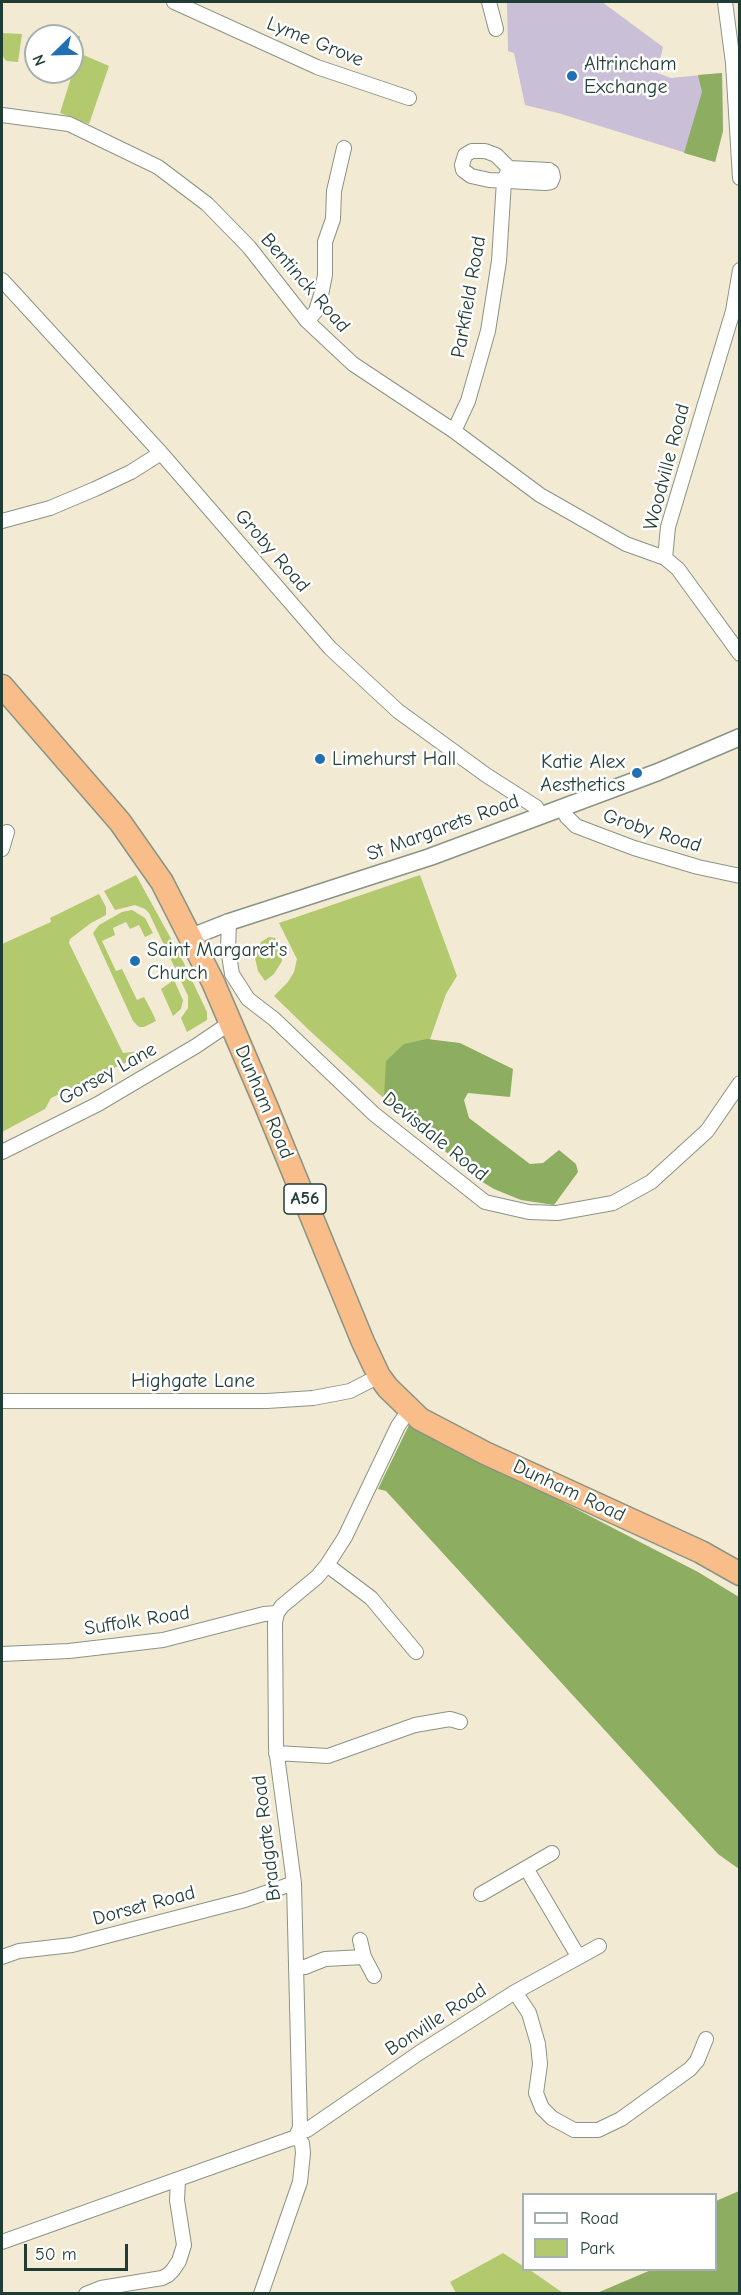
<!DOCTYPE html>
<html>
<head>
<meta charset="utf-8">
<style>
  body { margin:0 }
  #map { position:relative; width:741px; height:2295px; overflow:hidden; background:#f3ead4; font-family:"Comic Neue",sans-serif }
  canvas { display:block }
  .frame { position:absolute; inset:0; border:3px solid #1f3d34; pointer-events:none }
  .legend { position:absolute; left:522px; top:2193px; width:195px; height:78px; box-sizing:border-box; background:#fff; border:2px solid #a5b1ae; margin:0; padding:8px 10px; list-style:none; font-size:18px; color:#1f3d34 }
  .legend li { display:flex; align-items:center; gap:12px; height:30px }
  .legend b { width:30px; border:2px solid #a5b1ae }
  .north { position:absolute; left:24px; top:24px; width:60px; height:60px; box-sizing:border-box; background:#fff; border:2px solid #a5b1ae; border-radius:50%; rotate:247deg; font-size:16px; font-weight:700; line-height:24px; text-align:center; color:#1f3d34 }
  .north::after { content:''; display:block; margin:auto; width:21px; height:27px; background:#1f6fb2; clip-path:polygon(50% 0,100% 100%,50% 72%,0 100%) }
  .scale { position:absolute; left:24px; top:2244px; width:104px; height:27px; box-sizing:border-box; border:3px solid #1f3d34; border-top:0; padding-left:8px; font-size:18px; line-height:21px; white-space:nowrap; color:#1f3d34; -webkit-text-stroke:4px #fff; paint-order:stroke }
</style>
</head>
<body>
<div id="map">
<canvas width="741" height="2295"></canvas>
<div class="frame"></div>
<ul class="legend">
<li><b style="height:8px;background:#fff"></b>Road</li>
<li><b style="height:16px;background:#b2c96e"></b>Park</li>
</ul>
<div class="north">N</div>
<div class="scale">50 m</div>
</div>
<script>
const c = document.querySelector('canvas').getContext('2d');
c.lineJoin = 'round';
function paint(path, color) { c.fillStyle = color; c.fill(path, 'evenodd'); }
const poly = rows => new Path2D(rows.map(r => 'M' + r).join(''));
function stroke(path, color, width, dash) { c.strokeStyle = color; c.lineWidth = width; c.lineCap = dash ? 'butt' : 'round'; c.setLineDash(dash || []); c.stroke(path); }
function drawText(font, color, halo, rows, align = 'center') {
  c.font = font + ' "Comic Neue",sans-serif'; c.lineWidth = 5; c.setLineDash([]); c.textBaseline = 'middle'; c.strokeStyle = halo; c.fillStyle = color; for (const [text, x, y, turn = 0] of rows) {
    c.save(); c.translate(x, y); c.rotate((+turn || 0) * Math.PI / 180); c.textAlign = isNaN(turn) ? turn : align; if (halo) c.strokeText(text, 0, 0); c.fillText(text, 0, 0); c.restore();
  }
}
paint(poly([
  [507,2,602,2,663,47,657,73,671,78,722,73,723,131,715,162,558,113,525,105,514,53,508,51]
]), '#c9bfd7');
paint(poly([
  [2,33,22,34,18,62,6,61,2,55],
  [53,35,80,36,79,53,109,66,89,124,60,113,75,65,72,64,72,36],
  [136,875,180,955,207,1012,207,1020,187,1032,181,1018,188,1008,188,996,149,913,145,909,135,905,115,910,104,891],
  [420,875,457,976,446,994,403,1116,309,1030,274,996,288,982,294,972,297,959,279,923],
  [99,894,106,907,106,915,91,923,70,939,69,943,123,1053,142,1051,144,1054,51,1098,45,1109,2,1132,2,944,51,922,50,918],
  [132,910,145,918,153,933,145,937,139,925,130,929,126,922,113,928,115,935,102,941,116,971,122,969,137,1000,144,997,153,1014,156,1021,144,1027,139,1027,133,1021,93,933,99,925,122,912],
  [269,937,275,938,279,945,282,961,274,974,265,981,258,971,255,958,261,942],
  [174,980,183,1000,181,1009,173,1016,161,989],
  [503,2253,523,2266,524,2270,530,2270,563,2293,456,2293,450,2282]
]), '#b2c96e');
paint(poly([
  [722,73,723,131,715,162,684,153,702,92,698,75],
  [427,1039,460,1043,513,1069,510,1097,468,1093,464,1100,469,1118,530,1164,543,1163,559,1150,576,1164,578,1172,554,1205,521,1200,494,1189,476,1178,384,1098,386,1061,404,1044],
  [410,1423,698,1572,739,1597,739,1869,718,1854,386,1491,378,1489],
  [739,2191,739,2293,597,2293,651,2270,716,2270,716,2201]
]), '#8dad61');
const minor = poly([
  [174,2,317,67,409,98],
  [489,2,496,29],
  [725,2,733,63,740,178],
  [2,115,69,124,158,167,207,204,249,247,307,321,353,364,454,431,540,495,626,544,665,558,678,569,740,654],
  [472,151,485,151,496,155,509,168,549,170,552,172,553,177,551,182,545,183,489,180,471,176,463,170,462,165,465,155,472,151],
  [2,280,161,453,330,648,398,711,486,775,536,807,541,815],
  [307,321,316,311,321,295,325,275,325,242,333,219,334,191,344,148],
  [454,431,468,401,488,331,499,261,504,181,509,168],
  [2,521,50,508,95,489,131,472,161,453],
  [665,558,668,527,733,311,740,270],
  [562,808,567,817,576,826,634,848,698,867,740,876],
  [2,849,7,832],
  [229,922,228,949,232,974,248,999,274,1019,374,1114,485,1202,529,1212,557,1213,613,1203,651,1182,707,1131,740,1083],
  [2,1152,98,1104,196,1046,230,1023],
  [2,1401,267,1401,313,1398,350,1391,379,1376],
  [327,1565,371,1598,416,1652],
  [2,1654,69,1651,163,1640,264,1614,277,1613],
  [276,1753,328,1756,415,1725,450,1719,460,1722],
  [526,1868,578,1956],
  [481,1894,552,1853],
  [360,1940,364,1957,374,1976],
  [2,1957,19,1951,72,1945,245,1900,294,1883],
  [297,1967,305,1967,325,1959,364,1957],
  [515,1992,529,2013,538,2044,540,2064,536,2093,542,2108,552,2118,574,2130,598,2130,621,2119,690,2069,697,2061,706,2039],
  [299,2132,307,2130,419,2053,515,1992,599,1946],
  [296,2137,300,2127,294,1883,276,1748,275,1623,277,1613,282,1606,317,1577,327,1565,345,1537,398,1426,409,1410],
  [2,2242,296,2137],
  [86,2294,101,2288,162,2278,168,2275,173,2270,179,2261,184,2245,177,2200,178,2180],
  [261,2294,300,2182,303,2153,302,2143,296,2137]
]);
const tertiary = poly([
  [191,937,229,922,430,857,658,772,740,737]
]);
const trunk = poly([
  [2,686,120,822,162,882,213,982,267,1108,363,1342,379,1376,388,1388,420,1419,485,1453,701,1552,740,1574]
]);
stroke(minor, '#899484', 16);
stroke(tertiary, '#899484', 19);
stroke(trunk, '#899484', 25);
stroke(minor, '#fff', 14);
stroke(tertiary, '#fff', 16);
stroke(trunk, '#f8bd88', 22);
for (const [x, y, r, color] of [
  [572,76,6,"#1f6fb2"],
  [320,759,6,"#1f6fb2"],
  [637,773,6,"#1f6fb2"],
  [135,961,6,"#1f6fb2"]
]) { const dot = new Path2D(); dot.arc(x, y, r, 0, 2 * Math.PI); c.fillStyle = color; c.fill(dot); stroke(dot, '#fff', 2); }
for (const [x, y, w] of [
  [305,1199,42]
]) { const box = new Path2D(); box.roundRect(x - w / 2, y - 15, w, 30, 4.5); c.fillStyle = '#fff'; c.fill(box); stroke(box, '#1f3d34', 1.5); }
drawText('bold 18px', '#1f3d34', null, [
  ["A56",305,1199]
]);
drawText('20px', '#1f3d34', '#fff', [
  ["Lyme Grove",315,42,22],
  ["Bentinck Road",305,283,49],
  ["Parkfield Road",469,297,-80],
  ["Woodville Road",667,467,-75],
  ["Groby Road",272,551,49],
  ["St Margarets Road",443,828,-20],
  ["Groby Road",652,831,18],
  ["Gorsey Lane",108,1074,-29],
  ["Dunham Road",264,1102,67],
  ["Devisdale Road",435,1137,39],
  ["Highgate Lane",193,1381],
  ["Dunham Road",569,1491,25],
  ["Suffolk Road",137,1621,-9],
  ["Bradgate Road",267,1838,-97],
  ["Dorset Road",144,1906,-15],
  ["Bonville Road",436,2020,-33]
]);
drawText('20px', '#1f3d34', '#fff', [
  ["Altrincham",584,64],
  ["Exchange",584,87],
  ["Limehurst Hall",332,759],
  ["Katie Alex",625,762,"right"],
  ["Aesthetics",625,785,"right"],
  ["Saint Margaret's",147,950],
  ["Church",147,973]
], 'left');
</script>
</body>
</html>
